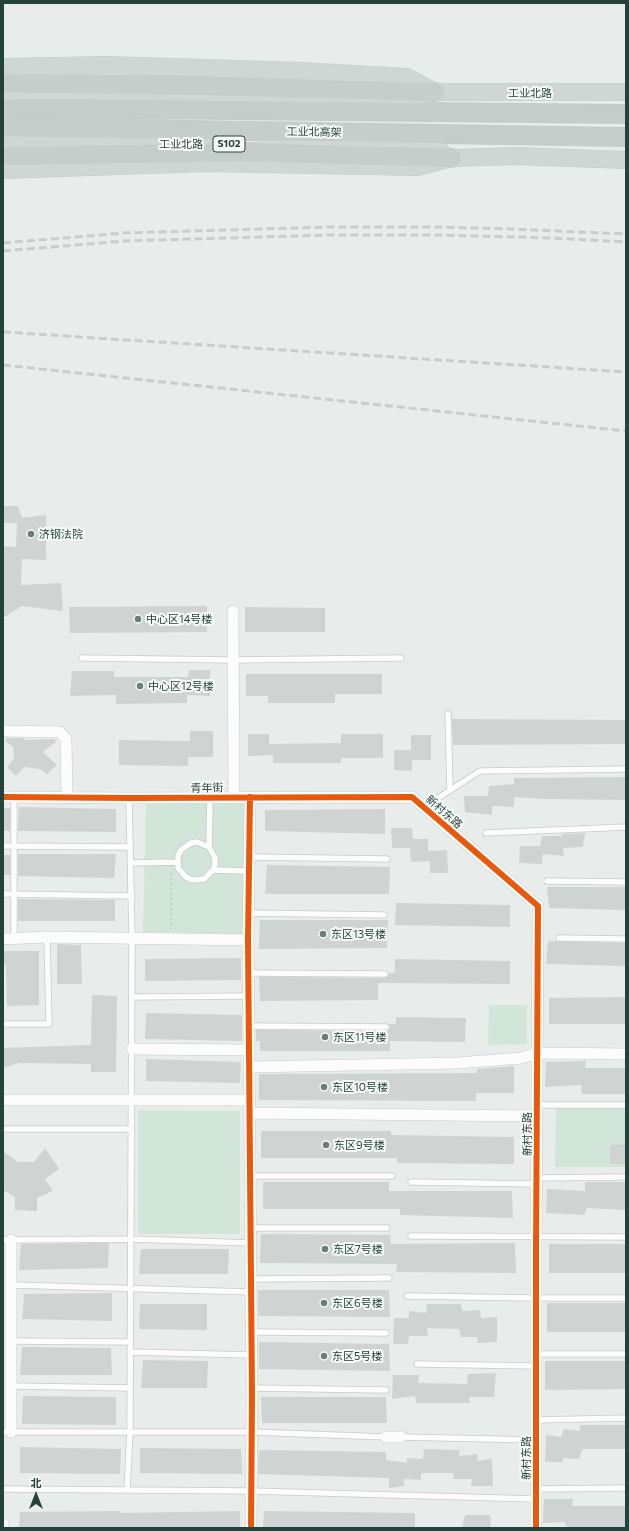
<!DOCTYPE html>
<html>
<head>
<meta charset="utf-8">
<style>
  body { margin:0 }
  #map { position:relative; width:629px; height:1531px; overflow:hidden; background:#e8edeb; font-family:Commissioner,"Noto Sans SC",sans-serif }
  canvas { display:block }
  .frame { position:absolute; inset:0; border:4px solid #24423a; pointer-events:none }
  .north { position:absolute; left:16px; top:1475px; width:40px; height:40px; -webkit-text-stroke:3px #f7fbf9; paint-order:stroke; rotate:0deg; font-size:11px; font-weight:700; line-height:16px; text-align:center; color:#24423a }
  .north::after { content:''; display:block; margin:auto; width:14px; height:18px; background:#24423a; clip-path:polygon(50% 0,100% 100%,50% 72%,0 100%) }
</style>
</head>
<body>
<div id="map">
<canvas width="629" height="1531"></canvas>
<div class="frame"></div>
<div class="north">北</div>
</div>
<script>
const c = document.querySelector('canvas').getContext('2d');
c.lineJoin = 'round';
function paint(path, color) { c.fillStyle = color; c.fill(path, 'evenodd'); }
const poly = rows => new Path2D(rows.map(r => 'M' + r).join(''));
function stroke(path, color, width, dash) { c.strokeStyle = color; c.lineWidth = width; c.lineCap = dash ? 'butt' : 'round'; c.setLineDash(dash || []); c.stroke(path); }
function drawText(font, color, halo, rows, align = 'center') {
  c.font = font + ' Commissioner,"Noto Sans SC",sans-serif'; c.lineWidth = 4; c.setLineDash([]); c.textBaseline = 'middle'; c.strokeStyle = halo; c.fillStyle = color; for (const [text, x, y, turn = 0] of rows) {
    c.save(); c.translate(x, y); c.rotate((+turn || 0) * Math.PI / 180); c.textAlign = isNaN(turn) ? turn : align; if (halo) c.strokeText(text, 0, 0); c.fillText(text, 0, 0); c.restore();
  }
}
paint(poly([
  [146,802,247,804,244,934,143,932],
  [489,1005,527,1005,527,1044,488,1045],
  [556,1103,626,1103,626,1167,555,1167],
  [138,1110,240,1111,240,1234,138,1234]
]), '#d1e6d8');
paint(poly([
  [3,506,18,506,22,518,46,515,46,560,22,559,21,585,61,583,63,611,22,606,3,618,3,546,16,547,17,523,3,523],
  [207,606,207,632,70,633,69,607],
  [245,607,325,608,325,632,245,632],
  [189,670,210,670,210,696,187,695,187,703,116,704,116,695,70,696,72,671,114,671,114,677,188,677],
  [246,674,382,674,382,694,335,694,335,703,268,703,268,696,246,696],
  [452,719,626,720,626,744,453,745],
  [190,731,213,731,213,757,188,757,188,766,119,765,119,740,190,741],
  [248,734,269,734,269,744,341,743,341,734,383,734,383,758,341,758,341,763,273,763,273,755,248,756],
  [411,735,431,735,431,760,412,760,412,771,394,770,394,750,411,750],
  [7,738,23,738,25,740,54,739,57,741,43,752,57,765,47,774,40,769,24,767,16,776,7,767,14,759,13,747,5,741],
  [626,777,626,800,545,799,514,797,514,807,492,806,492,815,465,812,464,796,488,796,489,786,514,784,514,778],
  [19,807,116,809,116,832,18,831],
  [3,808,10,808,10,831,3,831],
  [385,809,385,834,265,831,265,810],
  [391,828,412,828,413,839,428,839,428,851,447,850,448,873,430,873,430,861,411,862,410,848,392,848],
  [585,833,583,847,563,848,564,856,543,854,542,864,519,863,520,846,540,846,542,836,562,836,562,834],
  [18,854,116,854,114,878,18,876],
  [3,855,10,855,10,875,3,875],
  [267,865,390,867,389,894,265,894],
  [547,887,626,887,626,910,549,908],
  [18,899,115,900,115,921,18,921],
  [396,903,510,905,510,927,395,925],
  [260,920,388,920,387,948,259,949],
  [548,941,626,943,626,966,546,964],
  [57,944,81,945,82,984,57,984],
  [3,951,39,951,39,1005,7,1006,6,965,3,965],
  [241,958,241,980,145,981,145,959],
  [395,959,510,961,510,984,378,983,378,1000,260,1001,259,977,385,978,388,976,389,973,395,973],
  [92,995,117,996,116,1072,91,1072,91,1064,19,1063,3,1068,3,1048,91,1045],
  [626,997,626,1024,549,1024,549,998],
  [146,1013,242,1015,242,1041,145,1039],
  [396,1017,466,1018,465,1042,390,1041,390,1051,260,1051,260,1041,256,1041,256,1030,386,1031,390,1029,388,1024,396,1024],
  [146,1059,241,1062,240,1083,146,1081],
  [586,1061,585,1068,626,1068,626,1094,582,1094,581,1085,545,1087,546,1062],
  [514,1066,514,1093,476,1093,476,1101,259,1100,259,1074,477,1073,477,1069],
  [261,1131,391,1131,391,1135,514,1137,514,1164,397,1163,397,1158,261,1158],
  [626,1144,626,1164,610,1164,610,1145],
  [45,1148,59,1169,45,1179,53,1191,37,1198,37,1211,15,1210,15,1197,3,1190,3,1151,18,1162,34,1162],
  [263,1182,389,1182,389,1191,512,1191,513,1218,400,1215,400,1209,263,1209],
  [585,1182,626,1182,626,1210,587,1208,584,1215,546,1213,547,1189,585,1191],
  [261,1234,390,1235,391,1244,515,1243,516,1273,396,1272,397,1264,260,1263],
  [109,1243,108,1268,19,1270,21,1244],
  [549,1244,626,1244,626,1273,549,1273],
  [141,1249,229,1249,228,1274,139,1274],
  [258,1290,389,1290,390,1317,258,1316],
  [112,1293,112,1321,22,1319,24,1294],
  [547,1303,626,1303,626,1332,547,1332],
  [140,1304,207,1304,207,1330,139,1329],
  [427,1304,461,1304,462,1311,480,1310,481,1318,497,1317,497,1342,478,1343,477,1337,461,1337,459,1329,427,1328,428,1336,409,1336,408,1344,393,1344,394,1318,409,1318,409,1311,426,1313],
  [259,1342,389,1344,390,1371,259,1369],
  [22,1347,111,1348,112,1375,20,1375],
  [143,1360,208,1361,207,1388,141,1388],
  [545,1361,626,1361,626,1389,545,1390],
  [496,1373,494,1397,469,1397,470,1403,416,1403,415,1396,392,1399,393,1375,419,1375,418,1383,467,1384,468,1374],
  [23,1396,116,1397,116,1425,22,1424],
  [261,1397,386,1397,387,1423,262,1423],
  [580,1425,626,1425,626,1449,582,1449,579,1459,563,1458,563,1462,545,1462,546,1435,561,1437,564,1429,580,1431],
  [20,1447,121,1449,120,1474,20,1473],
  [140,1448,241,1449,242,1474,140,1473],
  [424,1449,460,1450,459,1456,478,1454,477,1461,492,1459,493,1486,471,1486,472,1479,454,1479,453,1473,421,1473,421,1480,404,1479,404,1486,389,1488,389,1478,258,1474,259,1450,386,1452,386,1460,407,1463,407,1458,423,1459],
  [544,1499,573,1499,572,1506,626,1506,626,1528,567,1528,565,1522,543,1523],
  [120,1511,120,1513,240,1511,240,1528,19,1528,20,1512],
  [264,1511,415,1513,415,1528,263,1528],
  [465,1515,490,1515,491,1528,462,1528]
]), '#cfd4d2');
const service = poly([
  [82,658,233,660,401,658],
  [448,714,450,790],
  [14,797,14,938],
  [424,807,480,771,626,769],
  [486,833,626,827],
  [3,846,130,847],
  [209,847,197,842,191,843,181,850,178,856,178,868,186,877,192,880,204,879,213,870,215,864,215,858,209,847,210,798],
  [249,857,387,859],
  [131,863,177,862],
  [213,870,248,871],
  [547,881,626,882],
  [3,894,132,896],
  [248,913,384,915],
  [559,938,626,939],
  [248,973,385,974],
  [132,997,248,996],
  [3,1024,49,1024,47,937],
  [249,1026,386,1027],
  [537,1105,626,1105],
  [3,1129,131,1129],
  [250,1176,392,1176],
  [537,1178,626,1177],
  [411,1182,536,1184],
  [250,1228,387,1228],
  [411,1236,626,1237],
  [3,1240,131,1239,250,1243],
  [251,1279,389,1278],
  [11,1285,251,1292],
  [407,1296,536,1298,626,1298],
  [251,1332,386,1333],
  [11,1341,130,1342],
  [130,1352,252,1355],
  [536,1354,626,1354],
  [417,1364,536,1366],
  [11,1386,130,1388],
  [252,1388,386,1390],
  [536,1420,626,1418],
  [3,1432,252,1432,386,1437],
  [401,1437,536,1440],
  [3,1489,251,1491,536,1499],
  [536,1489,626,1488],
  [127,1490,130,1432,132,938,129,798]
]);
const minor = poly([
  [233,611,234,797],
  [3,731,60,732,66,739,67,797],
  [3,797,129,798,412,797,538,906,536,1252,536,1528],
  [250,797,248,940,252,1395,251,1528],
  [3,939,47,937,248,940],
  [132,1049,249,1050],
  [249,1067,458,1063,521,1058,538,1053,626,1054],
  [3,1100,249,1100],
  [250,1113,537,1116],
  [11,1240,11,1432],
  [386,1437,401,1437],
  [3,1524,3,1528]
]);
const primary = poly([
  [3,67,106,65,300,71,407,77,435,92],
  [3,100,37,97,393,100,435,92,626,92],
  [3,143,224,144],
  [267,144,366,145,436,149,442,152],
  [3,170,206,163,417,167,452,158,515,156,626,160]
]);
const trunk = poly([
  [3,83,197,86,435,92],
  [3,109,35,108,626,114],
  [3,127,626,137],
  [3,156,246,152,452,158]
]);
stroke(service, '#c5cac8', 7);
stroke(minor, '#c5cac8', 12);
stroke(primary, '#c3ccc9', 18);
stroke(trunk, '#c3ccc9', 20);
stroke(poly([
  [171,873,171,929]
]), '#c3ccca', 2, [2, 3]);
stroke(service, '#fcfcfc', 5.5);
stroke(minor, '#fcfcfc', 11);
stroke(primary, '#cfd7d5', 17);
stroke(trunk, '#c6cecc', 18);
stroke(poly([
  [3,243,124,233,329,227,438,227,512,229,626,234],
  [3,251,124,241,329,235,438,235,552,238,626,242],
  [3,332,626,372],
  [3,365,626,431]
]), '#c9cdcc', 3, [8, 4]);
stroke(poly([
  [3,797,129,798,412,797,538,906,536,1252,536,1528],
  [250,797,248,940,252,1395,251,1528]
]), '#e8590c', 6);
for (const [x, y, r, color] of [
  [31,534,4,"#697e78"],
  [138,619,4,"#697e78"],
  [140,686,4,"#697e78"],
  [323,934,4,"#697e78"],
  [325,1037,4,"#697e78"],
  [324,1087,4,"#697e78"],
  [326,1145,4,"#697e78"],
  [325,1249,4,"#697e78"],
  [324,1303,4,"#697e78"],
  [324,1356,4,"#697e78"]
]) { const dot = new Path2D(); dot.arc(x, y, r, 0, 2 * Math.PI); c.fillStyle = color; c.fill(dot); stroke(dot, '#f7fbf9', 1.5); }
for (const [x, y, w] of [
  [229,144,32]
]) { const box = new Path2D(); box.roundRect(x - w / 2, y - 8, w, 16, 3); c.fillStyle = '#f7fbf9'; c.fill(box); stroke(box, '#24423a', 1); }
drawText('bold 10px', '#24423a', null, [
  ["S102",229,144]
]);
drawText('11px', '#24423a', '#f7fbf9', [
  ["工业北路",530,93],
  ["工业北高架",314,132,1],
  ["工业北路",181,144],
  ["青年街",207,788,-1],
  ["新村东路",444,812,41],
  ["新村东路",527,1134,-90],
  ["新村东路",526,1458,-90]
]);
drawText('11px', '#24423a', '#f7fbf9', [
  ["济钢法院",39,534],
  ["中心区14号楼",146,619],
  ["中心区12号楼",148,686],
  ["东区13号楼",331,934],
  ["东区11号楼",333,1037],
  ["东区10号楼",332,1087],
  ["东区9号楼",334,1145],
  ["东区7号楼",333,1249],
  ["东区6号楼",332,1303],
  ["东区5号楼",332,1356]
], 'left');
</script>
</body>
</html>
